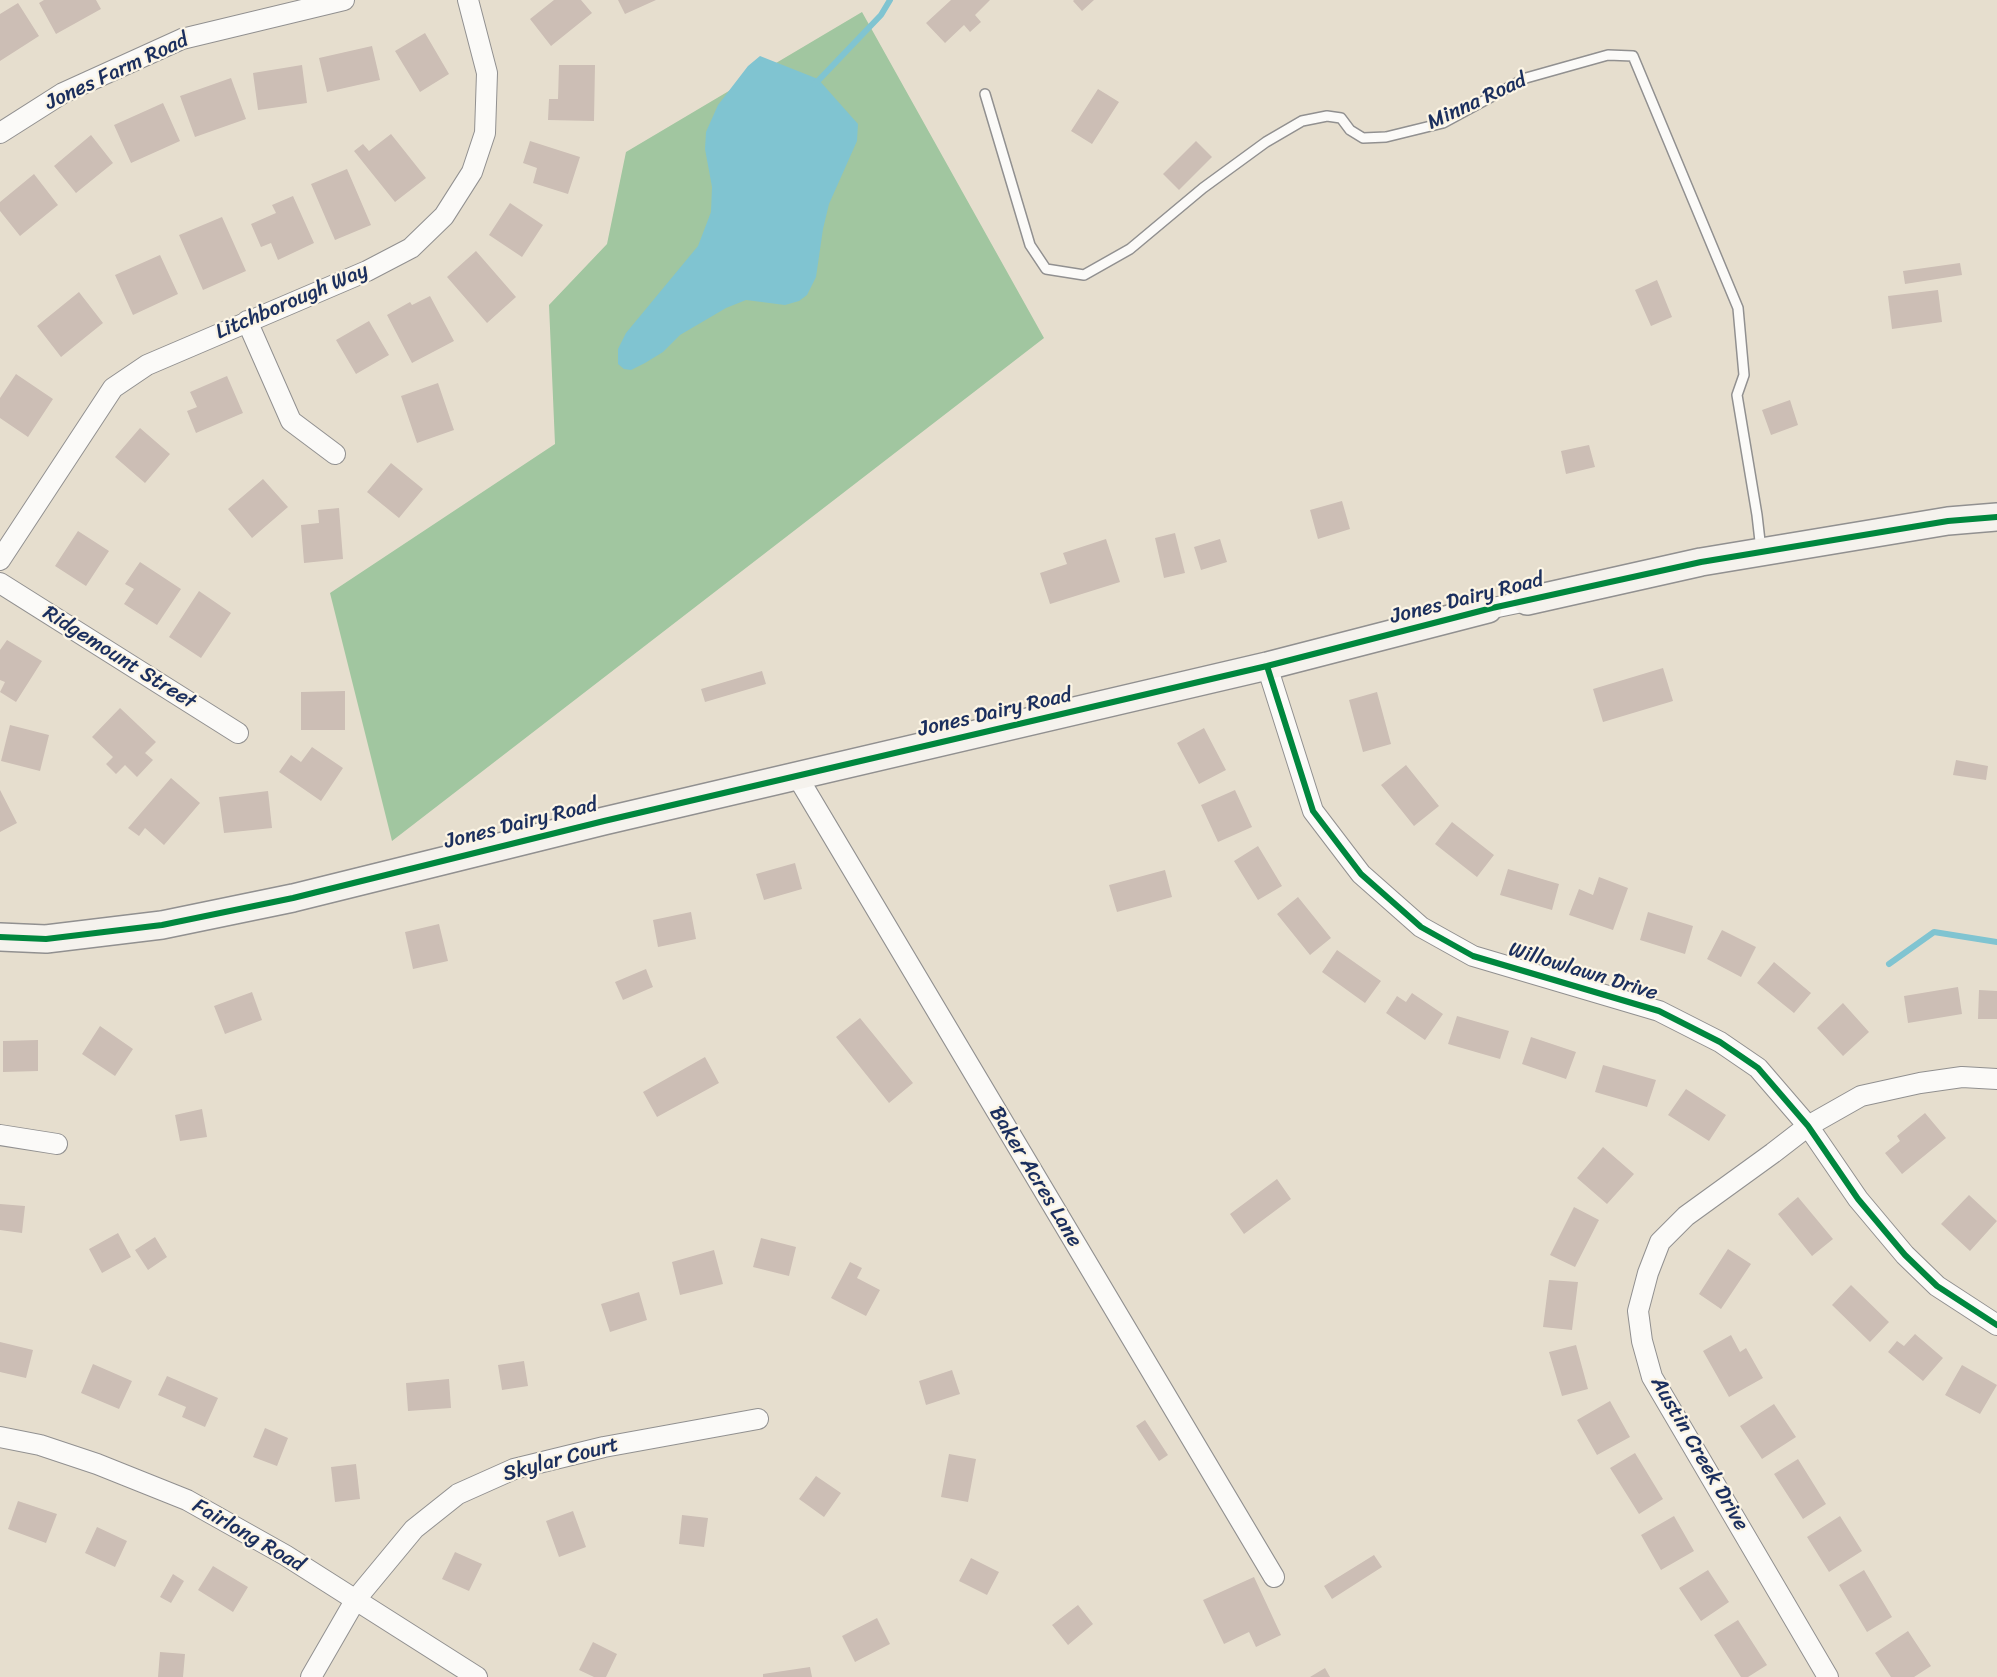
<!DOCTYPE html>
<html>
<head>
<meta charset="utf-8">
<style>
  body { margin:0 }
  canvas { display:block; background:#e6dece }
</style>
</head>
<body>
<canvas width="1997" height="1677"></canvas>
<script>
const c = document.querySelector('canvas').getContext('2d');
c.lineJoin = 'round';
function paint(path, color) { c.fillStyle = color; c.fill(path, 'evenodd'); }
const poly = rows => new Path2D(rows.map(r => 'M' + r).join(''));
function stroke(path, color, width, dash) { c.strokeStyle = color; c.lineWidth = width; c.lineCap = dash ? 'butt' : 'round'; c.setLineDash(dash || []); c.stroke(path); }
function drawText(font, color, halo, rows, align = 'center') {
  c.font = font + ' Sriracha,sans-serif'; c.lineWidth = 4.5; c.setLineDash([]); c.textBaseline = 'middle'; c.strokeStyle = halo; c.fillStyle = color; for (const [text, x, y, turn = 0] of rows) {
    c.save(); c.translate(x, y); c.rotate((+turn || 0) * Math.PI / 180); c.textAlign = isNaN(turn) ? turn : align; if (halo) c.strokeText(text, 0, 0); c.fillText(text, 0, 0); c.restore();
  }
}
paint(poly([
  [862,12,1044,338,392,841,330,593,555,444,549,305,607,244,626,152]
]), '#a1c6a0');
paint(poly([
  [760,56,818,79,858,124,857,141,829,204,823,229,816,277,807,295,799,301,785,305,746,300,726,308,680,335,663,352,645,363,631,370,624,369,618,364,618,349,626,333,698,246,711,212,712,187,705,149,706,132,718,105,748,66]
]), '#80c4d1');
stroke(poly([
  [815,84,881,15,890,0],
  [1889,964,1934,932,1997,942]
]), '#80c4d1', 6);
paint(poly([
  [44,0,96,0,101,9,56,34,39,3],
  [554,0,581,0,592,13,551,46,530,19],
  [618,0,656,0,625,14],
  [951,0,990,0,975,15,981,22,970,32,964,25,945,43,926,23],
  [1074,0,1094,0,1082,11,1073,1],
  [18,3,39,36,0,61,0,14],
  [425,33,449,74,420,92,395,51],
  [372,46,380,80,327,92,319,58],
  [302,65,307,103,258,110,253,73],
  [559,65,595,65,594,121,548,120,549,99,558,99],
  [231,78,246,119,195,137,180,96],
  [1098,89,1119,102,1092,144,1071,131],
  [163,103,180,141,131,163,114,125],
  [391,134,426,178,395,202,354,151,363,144,369,151],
  [91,135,113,163,76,193,54,166],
  [530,141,580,157,568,194,533,183,537,168,523,163],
  [1196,141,1212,157,1179,190,1163,174],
  [347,169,371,225,335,240,311,184],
  [34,174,58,205,20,236,0,211,0,202],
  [293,196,314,243,278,260,271,243,261,247,251,224,276,213,272,205],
  [510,203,543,225,522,257,489,235],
  [222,217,246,271,203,290,179,235],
  [476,251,516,297,487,323,447,277],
  [160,255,178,294,133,315,115,275],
  [1960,263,1962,275,1905,284,1903,271],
  [1657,280,1672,317,1651,326,1635,290],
  [1938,290,1942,322,1892,329,1888,296],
  [79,292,103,323,61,357,37,326],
  [430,296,454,341,412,363,387,315,410,302,412,305],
  [369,321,389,355,356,374,336,340],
  [16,374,53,399,28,437,0,418,0,398],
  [227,376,243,413,196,433,187,411,197,407,190,392],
  [438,383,454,430,417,443,401,396],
  [1790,400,1798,425,1771,435,1762,410],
  [140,428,170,454,145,483,115,457],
  [1589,445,1595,467,1566,474,1561,451],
  [391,463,423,489,399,518,367,492],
  [263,479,288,507,252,538,228,509],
  [1342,501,1350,529,1318,539,1310,510],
  [339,508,343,559,304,563,301,525,319,523,318,510],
  [78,531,109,551,86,586,55,566],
  [1175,533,1185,573,1164,578,1155,538],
  [1106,539,1120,582,1050,604,1040,573,1067,564,1063,553],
  [1220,539,1227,562,1201,570,1194,547],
  [140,562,181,589,157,625,124,604,134,589,125,584],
  [199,591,231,613,201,658,169,637],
  [7,640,42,661,16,702,0,692,5,682,0,680,0,650],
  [1663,668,1673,701,1603,722,1593,689],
  [762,671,766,684,705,702,701,689],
  [345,691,345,730,301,730,301,692],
  [1377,692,1391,744,1363,752,1349,700],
  [120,708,156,742,145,753,153,760,137,777,125,765,116,774,106,764,113,757,92,737],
  [10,725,49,735,40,771,1,761],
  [1204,728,1226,770,1199,784,1177,743],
  [312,747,343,768,321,801,279,772,291,755,301,762],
  [1956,760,1988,766,1986,780,1953,775],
  [1406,765,1439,806,1414,826,1381,785],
  [171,778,200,803,164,845,145,828,139,836,128,828],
  [0,790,17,823,0,832],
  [1235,790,1252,827,1218,842,1201,805],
  [268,791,272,828,224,833,219,797],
  [1452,822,1494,855,1477,877,1435,844],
  [1258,846,1282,886,1258,900,1234,861],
  [795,863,802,889,764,900,756,874],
  [1508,869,1559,884,1552,910,1500,895],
  [1165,870,1172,897,1117,912,1109,885],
  [1599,877,1628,888,1613,930,1569,915,1579,889,1593,895],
  [1298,897,1331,938,1310,955,1277,914],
  [691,912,696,939,658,947,653,920],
  [1648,912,1693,926,1685,954,1640,940],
  [439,924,448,961,413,969,405,932],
  [1722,930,1756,947,1741,977,1707,959],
  [1337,950,1381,981,1365,1003,1322,972],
  [1774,962,1811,993,1794,1013,1757,983],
  [646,969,653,987,623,1000,615,982],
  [1958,987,1962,1014,1908,1023,1904,996],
  [1979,990,1997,991,1997,1019,1978,1019],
  [252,992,262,1020,225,1034,214,1006],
  [1412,993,1443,1014,1425,1040,1386,1013,1397,996,1406,1002],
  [1843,1003,1869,1032,1843,1056,1817,1028],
  [1457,1016,1509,1031,1500,1059,1448,1044],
  [860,1018,913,1083,889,1103,836,1037],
  [100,1026,133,1049,115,1076,82,1054],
  [1531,1037,1576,1052,1566,1079,1522,1064],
  [38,1040,38,1071,3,1072,3,1041],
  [705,1057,719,1083,657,1117,643,1092],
  [1603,1065,1656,1080,1647,1107,1595,1092],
  [1686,1089,1726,1115,1709,1141,1668,1115],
  [202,1109,207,1137,180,1141,175,1115],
  [1925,1113,1946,1138,1902,1174,1885,1153,1900,1141,1897,1136],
  [1603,1147,1634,1174,1607,1204,1577,1178],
  [1277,1179,1291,1199,1244,1234,1230,1214],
  [1969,1195,1997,1221,1970,1251,1941,1224],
  [1798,1197,1833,1239,1812,1256,1778,1214],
  [0,1204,25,1206,22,1233,0,1230],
  [1574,1207,1599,1220,1575,1267,1550,1255],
  [118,1233,131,1257,102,1273,89,1249],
  [155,1237,167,1257,148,1270,135,1250],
  [761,1238,796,1247,789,1276,753,1267],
  [1728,1249,1751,1264,1721,1309,1699,1294],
  [714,1250,723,1284,680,1295,672,1262],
  [850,1262,862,1268,857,1278,880,1290,866,1316,831,1298],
  [1549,1280,1578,1282,1572,1330,1543,1327],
  [1851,1285,1889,1322,1870,1342,1832,1305],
  [639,1292,647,1320,610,1332,601,1304],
  [1915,1334,1943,1358,1923,1381,1888,1352,1897,1341,1904,1346],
  [1731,1335,1740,1352,1746,1348,1763,1378,1729,1397,1703,1351],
  [0,1342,33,1350,26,1378,0,1372],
  [1576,1345,1588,1389,1562,1396,1549,1352],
  [524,1361,528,1386,502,1390,498,1365],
  [93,1364,132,1381,119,1409,81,1393],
  [1962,1365,1997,1385,1980,1414,1945,1395],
  [952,1370,960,1394,926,1405,919,1381],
  [167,1376,218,1398,205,1427,182,1417,186,1407,158,1395],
  [449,1379,451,1408,408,1411,406,1383],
  [1610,1401,1630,1437,1597,1455,1577,1420],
  [1774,1404,1796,1437,1762,1459,1740,1426],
  [1145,1420,1168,1455,1159,1461,1136,1426],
  [265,1428,288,1438,277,1466,253,1457],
  [1635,1453,1663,1499,1639,1514,1610,1468],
  [949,1454,976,1459,968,1502,941,1497],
  [1798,1459,1826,1504,1803,1519,1774,1474],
  [356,1464,360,1499,335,1502,331,1467],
  [816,1476,841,1493,824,1517,799,1499],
  [18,1501,57,1514,46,1543,8,1529],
  [573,1511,586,1547,559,1557,546,1521],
  [682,1515,708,1518,704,1547,679,1544],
  [1674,1516,1694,1551,1661,1570,1641,1535],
  [1840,1516,1862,1551,1829,1572,1807,1537],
  [97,1527,127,1541,115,1567,85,1553],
  [455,1552,482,1564,469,1591,442,1579],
  [1374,1555,1382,1567,1332,1599,1324,1586],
  [971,1558,999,1572,987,1595,959,1581],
  [213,1566,248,1587,233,1612,198,1590],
  [1708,1570,1729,1602,1701,1621,1679,1588],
  [1864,1570,1892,1617,1867,1632,1839,1585],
  [173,1574,184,1581,171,1603,160,1597],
  [1254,1577,1281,1635,1256,1647,1249,1632,1224,1644,1203,1600],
  [1078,1605,1093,1624,1068,1645,1052,1625],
  [877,1618,890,1644,855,1662,842,1636],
  [1738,1620,1767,1665,1748,1677,1741,1677,1714,1635],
  [1908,1631,1931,1666,1914,1677,1891,1677,1875,1653],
  [593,1642,617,1654,606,1677,594,1677,579,1670],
  [160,1652,185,1654,183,1677,158,1677],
  [810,1667,812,1677,763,1677,763,1674],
  [1325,1668,1330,1677,1310,1677]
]), '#ccbeb5');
const lane = poly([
  [985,94,1030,245,1046,269,1084,275,1130,249,1203,188,1266,142,1302,121,1327,116,1341,118,1350,130,1363,138,1386,137,1443,123,1526,78,1608,55,1633,56,1738,308,1744,375,1737,395,1757,515,1761,550]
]);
const street = poly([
  [0,133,63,93,182,39,344,0],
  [247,321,291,421,335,454],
  [0,560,113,388,147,365,367,271,411,248,444,216,472,172,485,133,487,73,468,0],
  [0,583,238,733],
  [1488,609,1527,601],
  [1267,666,1313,811,1361,874,1421,927,1473,956,1659,1011,1720,1042,1758,1068,1808,1126,1858,1199,1905,1255,1937,1286,1997,1325],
  [797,776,1274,1577],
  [0,1135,57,1144],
  [0,1437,40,1445,97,1464,187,1500,285,1555,477,1677],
  [311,1677,356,1599,414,1529,458,1494,514,1469,604,1447,758,1419],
  [1828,1677,1652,1377,1642,1341,1638,1311,1648,1273,1660,1242,1686,1216,1773,1153,1808,1126,1861,1096,1920,1083,1962,1077,1997,1079]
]);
const secondary = poly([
  [1527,601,1701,562,1948,521,1997,517],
  [0,937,46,939,162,925,293,898,604,821,1267,666,1488,609]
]);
stroke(lane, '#919090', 12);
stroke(street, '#919090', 22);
stroke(secondary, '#919090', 30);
stroke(lane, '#fbfaf8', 9);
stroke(street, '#fbfaf8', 20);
stroke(secondary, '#f5f2ed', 27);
stroke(poly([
  [1267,666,1313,811,1361,874,1421,927,1473,956,1659,1011,1720,1042,1758,1068,1808,1126,1858,1199,1905,1255,1937,1286,1997,1325],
  [0,937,46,939,162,925,293,898,604,821,1267,666,1492,608,1701,562,1948,521,1997,517]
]), '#00873e', 6);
drawText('21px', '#1b2f5e', '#fcf5e5', [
  ["Jones Farm Road",117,72,-25],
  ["Minna Road",1477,102,-25],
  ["Litchborough Way",292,302,-23],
  ["Jones Dairy Road",1467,599,-14],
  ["Ridgemount Street",119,658,32],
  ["Jones Dairy Road",995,713,-13],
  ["Jones Dairy Road",521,824,-14],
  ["Willowlawn Drive",1583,972,17],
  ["Baker Acres Lane",1035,1177,59],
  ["Austin Creek Drive",1699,1454,60],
  ["Skylar Court",561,1460,-15],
  ["Fairlong Road",248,1536,30]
]);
</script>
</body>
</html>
